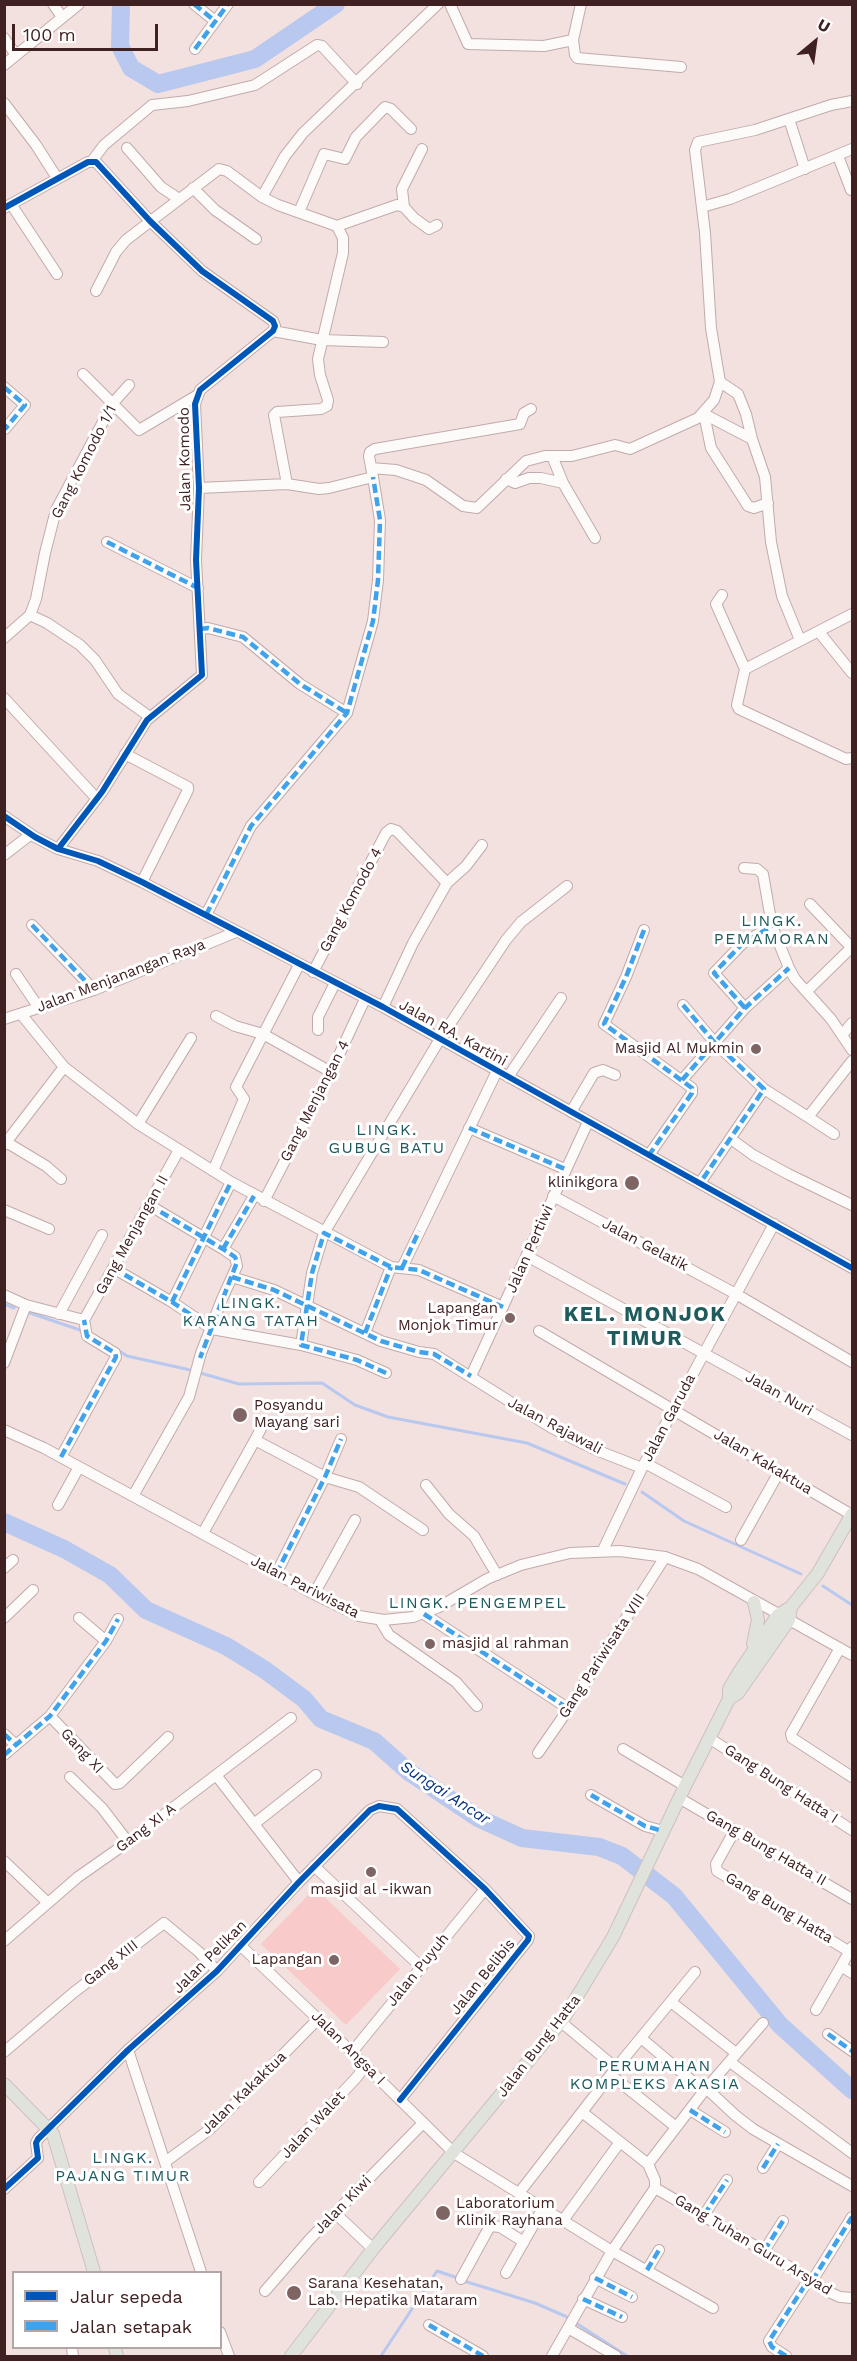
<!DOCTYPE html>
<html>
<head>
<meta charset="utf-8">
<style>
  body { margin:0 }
  #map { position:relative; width:857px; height:2361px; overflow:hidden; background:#f3e1e0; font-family:"Work Sans",sans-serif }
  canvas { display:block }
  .frame { position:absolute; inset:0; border:6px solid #402121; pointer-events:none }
  .legend { position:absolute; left:12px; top:2271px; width:210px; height:78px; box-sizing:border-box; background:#fff; border:2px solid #b3a6a6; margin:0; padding:8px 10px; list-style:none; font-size:18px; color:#402121 }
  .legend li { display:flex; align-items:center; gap:12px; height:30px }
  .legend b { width:30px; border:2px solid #b3a6a6 }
  .north { position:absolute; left:785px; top:12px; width:60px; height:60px; -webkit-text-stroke:4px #fff; paint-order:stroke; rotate:29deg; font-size:16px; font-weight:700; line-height:24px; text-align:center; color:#402121 }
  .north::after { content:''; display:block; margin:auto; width:21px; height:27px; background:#402121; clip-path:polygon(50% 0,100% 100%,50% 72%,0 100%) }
  .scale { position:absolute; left:12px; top:24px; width:146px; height:27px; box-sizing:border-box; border:3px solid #402121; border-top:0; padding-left:8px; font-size:18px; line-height:21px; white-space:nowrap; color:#402121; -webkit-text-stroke:4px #fff; paint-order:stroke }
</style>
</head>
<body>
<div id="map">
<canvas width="857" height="2361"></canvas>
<div class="frame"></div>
<ul class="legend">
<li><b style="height:8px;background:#0057b8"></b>Jalur sepeda</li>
<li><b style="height:8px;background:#3fa2ea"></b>Jalan setapak</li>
</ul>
<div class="north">U</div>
<div class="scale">100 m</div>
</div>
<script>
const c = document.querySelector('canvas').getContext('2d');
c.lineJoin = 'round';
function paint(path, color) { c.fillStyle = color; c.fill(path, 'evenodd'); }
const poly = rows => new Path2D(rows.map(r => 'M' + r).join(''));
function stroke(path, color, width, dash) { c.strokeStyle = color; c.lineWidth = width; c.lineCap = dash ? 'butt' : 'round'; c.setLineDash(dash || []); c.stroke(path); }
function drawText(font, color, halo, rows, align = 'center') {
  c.font = font + ' "Work Sans",sans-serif'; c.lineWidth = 6; c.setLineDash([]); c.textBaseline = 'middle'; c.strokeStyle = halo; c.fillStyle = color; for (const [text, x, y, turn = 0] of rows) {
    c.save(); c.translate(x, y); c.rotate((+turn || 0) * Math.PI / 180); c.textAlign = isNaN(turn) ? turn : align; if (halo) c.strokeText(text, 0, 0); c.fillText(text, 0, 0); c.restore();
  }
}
paint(poly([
  [315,1888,400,1969,346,2025,261,1944]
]), '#f8cac9');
stroke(poly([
  [4,1304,14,1308],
  [30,1313,83,1331],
  [118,1350,127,1356,186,1369,239,1384,322,1383,355,1405,388,1417,527,1443,625,1484],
  [642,1492,684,1521,801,1574],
  [823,1586,852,1605],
  [464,2281,535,2303,565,2316,627,2356],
  [381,2356,437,2271,458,2278]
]), '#b8c8ee', 3);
stroke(poly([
  [121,4,120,46,131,68,158,84,255,59,336,4],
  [4,1522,64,1549,110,1575,146,1610,226,1646,265,1670,304,1699,321,1719,374,1741,409,1772,478,1818,522,1838,599,1847,622,1856,674,1896,780,2025,852,2090]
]), '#b8c8ee', 18);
const minor = poly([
  [53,4,62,17],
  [194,4,215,21],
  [450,4,468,44,544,46,573,40,581,4],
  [4,38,16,55],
  [573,40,575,55,577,58,681,67],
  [195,49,228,4],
  [4,65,79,4],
  [4,103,36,145,57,178],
  [789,119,805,169],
  [127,148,161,187,179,199],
  [838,156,851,190],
  [92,161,104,145,152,105,188,101,255,85,317,45,322,46,357,84],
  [193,188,215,210,256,239],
  [262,197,285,156,303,133,438,4],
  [11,204,57,274],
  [404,207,402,189,422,149],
  [702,207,730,199,852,149],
  [4,208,88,162,96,162,150,221,202,271,273,321,275,326,273,331,200,390,195,404,199,488,196,560,202,675,147,720,102,792,58,849],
  [299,212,324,154,345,159,356,137,385,107,391,109,411,129],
  [337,226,397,205,404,207,414,218,429,229,437,225],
  [96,291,116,252,126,240,219,169,227,171,262,197,278,205,337,226,343,238,343,253,318,359,320,375,328,400,327,406,321,409,277,412,274,415,287,484],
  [273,331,322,340,383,342],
  [83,374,139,430,196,396],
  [4,387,25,405,5,429],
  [704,414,711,448,748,506,754,508,768,503],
  [704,414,752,439],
  [552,456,563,483],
  [371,468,396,470,426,480,463,506,477,508,526,461,545,456,572,456,615,445,630,449,698,418,714,400,720,382],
  [506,479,515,483,529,478,541,478,563,483,595,538],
  [199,488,287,484,319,489,329,488,373,477,369,456,370,452,375,449,520,424,524,413,531,409],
  [107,542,198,588],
  [722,595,716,604,745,669,737,705,739,709,846,759,852,758],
  [30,615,47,623,80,645,95,660,118,694,150,717],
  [200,629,208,628,243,637,300,684,347,713],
  [819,632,852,673],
  [4,638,30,615,36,599,45,553,56,510,113,403,129,385],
  [800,640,782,596,771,542,765,477,752,439,746,414,738,394,720,382,711,328,705,233,695,150,698,142,755,130,831,105,852,101],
  [745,669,852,614],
  [4,698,97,799],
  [125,754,188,787,188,790,142,882],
  [4,816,35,837,58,849,98,861,142,882,383,1007,852,1268],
  [4,855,30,835],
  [744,868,757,869,763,874,772,926,789,968,795,979,831,1019,852,1050],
  [810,904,852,948],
  [206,915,251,826,347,713,373,621,378,580,380,520,373,477],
  [32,925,94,990],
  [644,930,626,977,604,1024,692,1088,692,1093,649,1155],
  [313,972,386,833,391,829,397,831,447,883],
  [16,974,39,1008],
  [807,991,852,947],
  [683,1005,715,1043,764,1089,808,1117,852,1061],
  [383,1007,413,943,447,883,466,866,482,845],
  [745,1008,714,973,743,943,772,926],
  [21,1014,64,1067,138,1124,231,1182,391,1267,419,1270,503,1307],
  [216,1016,235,1026,263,1034,331,1072],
  [4,1019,94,990,236,932],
  [318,1030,318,1017,335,983],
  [842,1035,852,1023],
  [508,1077,561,998],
  [682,1080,745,1008,789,968],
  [571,1112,594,1073,603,1070,615,1075],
  [808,1117,834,1134],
  [138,1124,191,1038],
  [469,1128,565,1169],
  [731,1139,753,1155,788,1174,852,1205],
  [6,1142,46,1166,61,1179],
  [4,1145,64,1067],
  [213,1171,244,1099,236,1087,299,965],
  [700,1183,764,1089],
  [553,1196,736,1294,852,1362],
  [264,1201,331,1072,365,999],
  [4,1210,49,1229],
  [223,1249,254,1196],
  [527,1256,852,1435],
  [113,1268,172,1302,212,1329,301,1345,357,1360,386,1373],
  [402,1268,497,1071],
  [232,1277,274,1290,381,1341,419,1352,434,1354,552,1428,596,1450,642,1468],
  [4,1295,26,1305,84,1320],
  [172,1302,231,1182],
  [59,1314,102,1235],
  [539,1331,852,1515],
  [365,1333,391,1267],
  [301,1345,312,1273,324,1233,440,1039,506,940,521,922,567,886],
  [4,1363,26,1305],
  [471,1376,588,1122],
  [4,1430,44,1448,314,1594,359,1616,384,1620,413,1617,439,1607,487,1579,521,1565,570,1553,620,1551,665,1557,698,1569,852,1655],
  [255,1440,265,1421],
  [61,1457,116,1357,115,1353,87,1336,84,1320,179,1150],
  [645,1463,726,1507],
  [426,1485,449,1514,474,1536,497,1575],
  [133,1496,189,1397,201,1353,222,1299,237,1266,235,1257,223,1249,149,1205],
  [58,1505,79,1467],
  [203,1533,255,1440,325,1477,359,1487,423,1530],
  [741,1540,779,1472],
  [603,1550,642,1468,774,1224],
  [4,1568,13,1560],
  [276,1574,325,1477,341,1439],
  [314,1594,355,1520],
  [424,1614,569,1709],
  [4,1618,33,1590],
  [79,1618,106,1641],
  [380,1620,389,1635,456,1682,477,1706],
  [840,1648,791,1734,792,1738,852,1777],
  [50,1716,115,1784,120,1783,168,1737],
  [4,1734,16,1745],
  [709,1738,852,1830],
  [623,1749,685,1786],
  [538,1753,567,1711,665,1557],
  [4,1755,50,1716,106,1641,118,1619],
  [216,1775,299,1882],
  [70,1777,102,1808,128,1842],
  [591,1795,645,1826,663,1831],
  [679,1798,852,1899],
  [254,1824,316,1775],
  [735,1830,716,1864,717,1871,850,1952],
  [4,1861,47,1902],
  [314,1866,421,1967],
  [4,1941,78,1877,128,1842,291,1718],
  [240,1945,318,2019,454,2153,612,2251,552,2356],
  [841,1966,852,1973],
  [671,2002,736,2053],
  [816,2010,852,1947],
  [561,2022,616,2068],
  [828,2034,852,2051],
  [641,2038,704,2091],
  [128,2050,201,2272],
  [4,2052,73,1993,164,1923,199,1952,217,1971],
  [352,2052,485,1889],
  [730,2062,852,2153],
  [611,2075,676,2127],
  [706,2088,735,2115,753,2129,852,2186],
  [690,2110,725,2132],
  [582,2112,648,2164,655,2180,655,2188,612,2251,713,2308],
  [165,2162,209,2130,318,2019],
  [648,2164,704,2091,763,2023],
  [763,2168,778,2144],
  [259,2182,357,2077,365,2066],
  [655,2188,764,2251,831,2293,840,2297,852,2298],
  [4,2189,38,2158,36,2143,38,2139,128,2050,217,1971,299,1882,370,1810,379,1806,397,1809,485,1889,529,1936,528,1940,400,2100],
  [519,2193,616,2068,695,1972],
  [335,2213,373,2249],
  [704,2215,727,2180],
  [564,2219,620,2142],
  [764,2251,783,2221],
  [647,2270,659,2250],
  [506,2273,543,2208],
  [595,2278,632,2297],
  [461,2279,490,2226,500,2227,524,2242],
  [812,2281,852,2217],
  [265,2291,310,2239,423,2123],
  [583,2299,622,2317],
  [429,2325,483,2356],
  [568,2328,616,2356],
  [220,2332,229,2356],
  [72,2348,73,2356],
  [786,2356,772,2347,769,2341,809,2279]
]);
const major = poly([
  [753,1644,758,1620,754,1602],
  [729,1699,738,1693,789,1620,791,1607],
  [4,2084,53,2134,94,2272],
  [115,2348,117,2356],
  [291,2356,373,2249,564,2018,613,1937,685,1786,729,1699,729,1689,739,1672,778,1615,791,1607,818,1573,852,1514]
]);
stroke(minor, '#c1abaa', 12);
stroke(major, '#cdc0bf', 14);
stroke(minor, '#fdfafa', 10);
stroke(major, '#dfe3db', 12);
stroke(poly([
  [194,4,215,21],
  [195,49,228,4],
  [4,387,25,405,5,429],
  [107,542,198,588],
  [200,629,208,628,243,637,300,684,347,713],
  [206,915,251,826,347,713,373,621,378,580,380,520,373,477],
  [32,925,94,990],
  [644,930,626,977,604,1024,692,1088,692,1093,649,1155],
  [683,1005,715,1043,764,1089,700,1183],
  [745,1008,714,973,743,943,772,926],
  [682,1080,745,1008,789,968],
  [469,1128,565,1169],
  [149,1205,223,1249,235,1257,237,1262,200,1358],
  [223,1249,254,1196],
  [113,1268,172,1302,212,1329],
  [402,1268,419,1231],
  [232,1277,274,1290,381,1341,419,1352,434,1354,471,1376],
  [172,1302,231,1182],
  [365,1333,391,1267],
  [386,1373,357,1360,301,1345,312,1273,324,1233,391,1267,419,1270,503,1307],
  [61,1457,116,1357,115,1353,87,1336,84,1320],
  [276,1574,325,1477,341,1439],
  [424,1614,569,1709],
  [4,1734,16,1745],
  [4,1755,50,1716,106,1641,118,1619],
  [591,1795,645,1826,663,1831],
  [828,2034,852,2051],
  [690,2110,725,2132],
  [763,2168,778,2144],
  [704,2215,727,2180],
  [764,2251,783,2221],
  [647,2270,659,2250],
  [595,2278,632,2297],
  [812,2281,852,2217],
  [583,2299,622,2317],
  [429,2325,483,2356],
  [786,2356,772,2347,769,2341,809,2279]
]), '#3fa2ea', 4.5, [9, 4.5]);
stroke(poly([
  [4,208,88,162,96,162,150,221,202,271,273,321,275,326,273,331,200,390,195,404,199,488,196,560,202,675,147,720,102,792,58,849],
  [4,816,35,837,58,849,98,861,142,882,383,1007,852,1268],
  [4,2189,38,2158,36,2143,38,2139,128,2050,217,1971,299,1882,370,1810,379,1806,397,1809,485,1889,529,1936,528,1940,400,2100]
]), '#0057b8', 6);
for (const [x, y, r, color] of [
  [756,1049,6,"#7f6464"],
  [632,1183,8,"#7f6464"],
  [510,1318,6,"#7f6464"],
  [240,1415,8,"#7f6464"],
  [430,1644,6,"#7f6464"],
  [371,1872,6,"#7f6464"],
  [334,1960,6,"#7f6464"],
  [443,2213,8,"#7f6464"],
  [294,2293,8,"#7f6464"]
]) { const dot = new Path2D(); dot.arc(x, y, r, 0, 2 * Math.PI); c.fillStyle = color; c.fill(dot); stroke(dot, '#fff', 2); }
drawText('15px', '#402121', '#fff', [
  ["Jalan Komodo",185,459,-91],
  ["Gang Komodo 1/1",84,462,-63],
  ["Gang Komodo 4",351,900,-62],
  ["Jalan Menjanangan Raya",121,976,-21],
  ["Jalan RA. Kartini",453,1033,29],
  ["Gang Menjangan 4",315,1101,-63],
  ["Gang Menjangan II",132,1235,-61],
  ["Jalan Gelatik",645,1245,28],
  ["Jalan Pertiwi",530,1249,-66],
  ["Jalan Nuri",779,1394,29],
  ["Jalan Garuda",669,1418,-62],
  ["Jalan Rajawali",555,1426,28],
  ["Jalan Kakaktua",763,1462,31],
  ["Jalan Pariwisata",305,1587,27],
  ["Gang Pariwisata VIII",602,1656,-57],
  ["Gang XI",82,1751,47],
  ["Gang Bung Hatta I",781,1784,33],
  ["Gang XI A",146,1828,-37],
  ["Gang Bung Hatta II",766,1848,30],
  ["Gang Bung Hatta",779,1908,31],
  ["Jalan Pelikan",210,1957,-45],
  ["Gang XIII",111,1963,-38],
  ["Jalan Puyuh",418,1970,-51],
  ["Jalan Belibis",483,1977,-51],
  ["Jalan Bung Hatta",539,2046,-52],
  ["Jalan Angsa I",348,2048,45],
  ["Jalan Kakaktua",244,2093,-44],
  ["Jalan Walet",313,2125,-47],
  ["Jalan Kiwi",343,2205,-46],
  ["Gang Tuhan Guru Arsyad",753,2245,31]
]);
drawText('15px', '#402121', '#fff', [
  ["Masjid Al Mukmin",744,1049],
  ["klinikgora",618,1183],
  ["Lapangan",498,1309],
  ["Monjok Timur",498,1326],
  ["Posyandu",254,1406,"left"],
  ["Mayang sari",254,1423,"left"],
  ["masjid al rahman",442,1644,"left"],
  ["masjid al -ikwan",371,1890,"center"],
  ["Lapangan",322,1960],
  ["Laboratorium",456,2204,"left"],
  ["Klinik Rayhana",456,2221,"left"],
  ["Sarana Kesehatan,",308,2284,"left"],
  ["Lab. Hepatika Mataram",308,2301,"left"]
], 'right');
c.letterSpacing = '1.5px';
drawText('16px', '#1f5a5d', '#fff', [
  ["LINGK.",772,921],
  ["PEMAMORAN",772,939],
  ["LINGK.",387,1130],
  ["GUBUG BATU",387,1148],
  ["LINGK.",251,1303],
  ["KARANG TATAH",251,1321],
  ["LINGK. PENGEMPEL",478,1603],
  ["PERUMAHAN",655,2066],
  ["KOMPLEKS AKASIA",655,2084],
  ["LINGK.",123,2158],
  ["PAJANG TIMUR",123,2176]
]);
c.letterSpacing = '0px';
drawText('italic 16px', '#063481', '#fff', [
  ["Sungai Ancar",445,1793,33]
]);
c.letterSpacing = '1.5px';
drawText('bold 21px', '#1f5a5d', '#fff', [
  ["KEL. MONJOK",645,1315],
  ["TIMUR",645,1339]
]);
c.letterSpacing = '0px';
</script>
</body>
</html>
